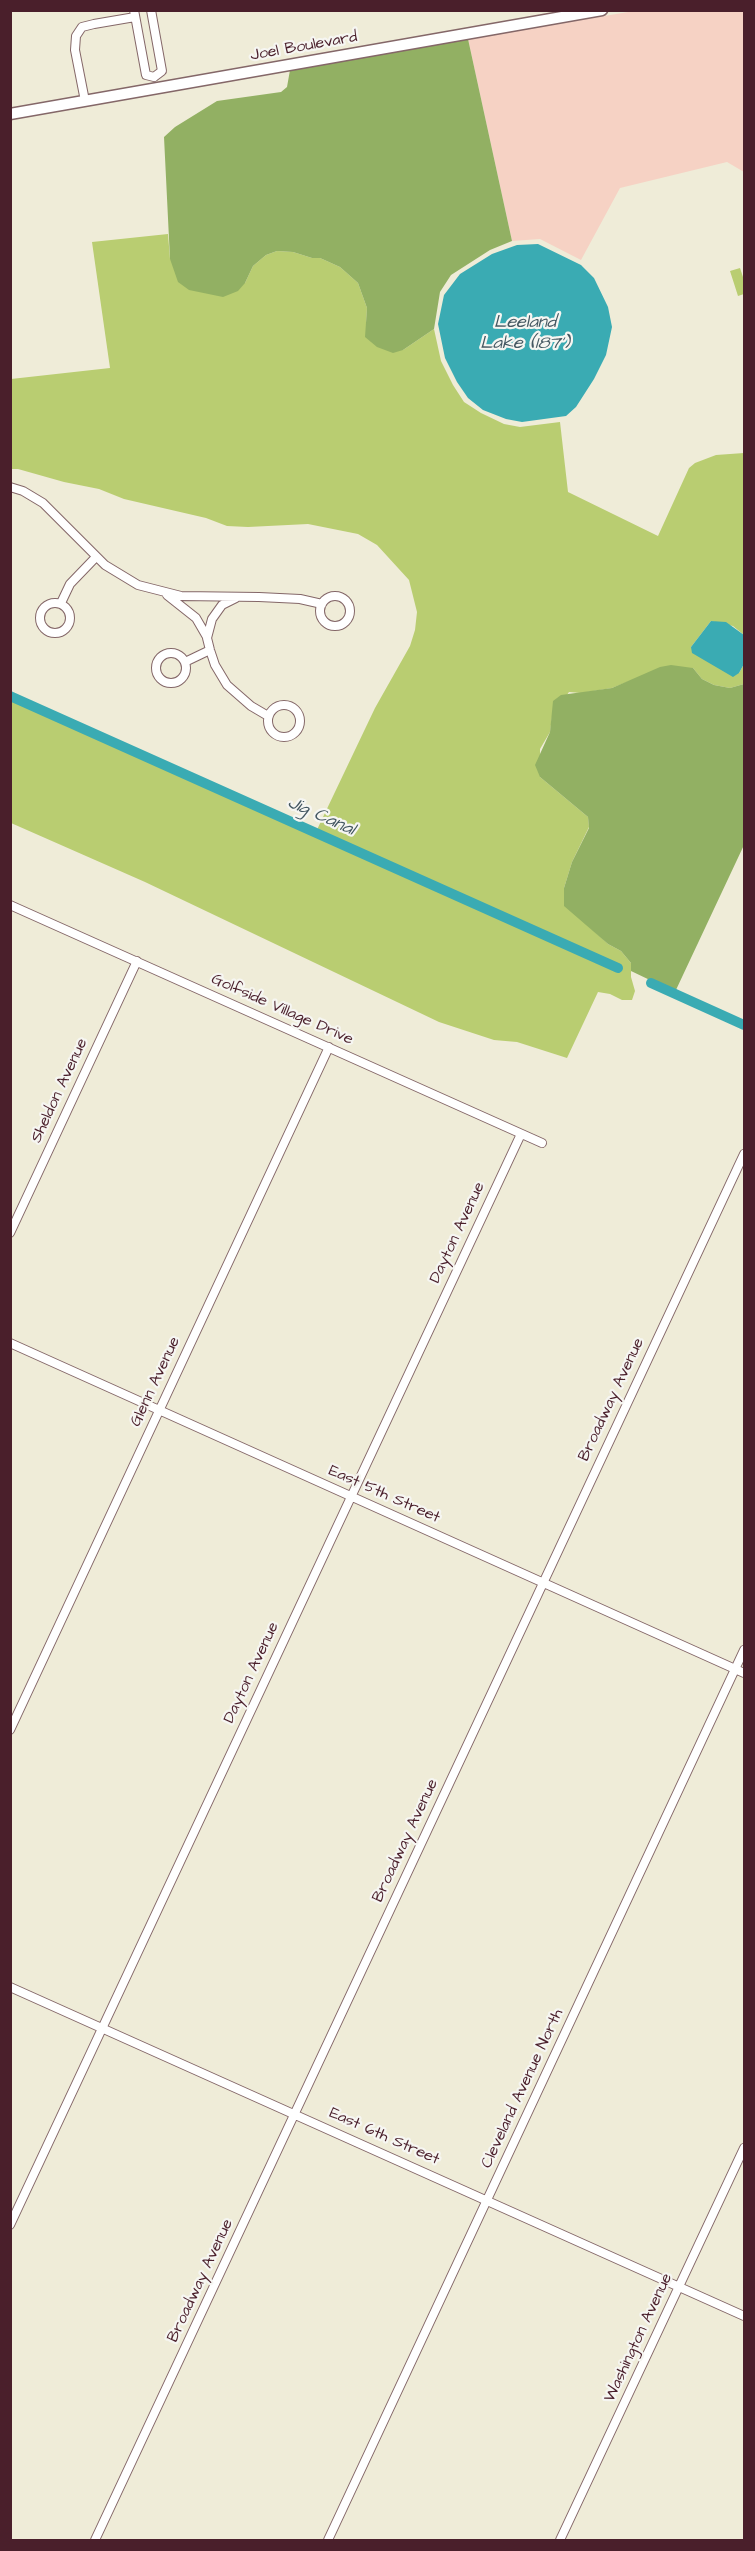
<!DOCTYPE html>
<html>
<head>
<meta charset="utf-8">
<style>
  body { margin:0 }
  #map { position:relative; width:755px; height:2551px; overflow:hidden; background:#efecd8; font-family:"Architects Daughter",sans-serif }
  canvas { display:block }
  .frame { position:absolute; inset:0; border:12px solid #4a1f2b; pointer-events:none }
</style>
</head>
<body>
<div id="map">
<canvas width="755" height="2551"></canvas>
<div class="frame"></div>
</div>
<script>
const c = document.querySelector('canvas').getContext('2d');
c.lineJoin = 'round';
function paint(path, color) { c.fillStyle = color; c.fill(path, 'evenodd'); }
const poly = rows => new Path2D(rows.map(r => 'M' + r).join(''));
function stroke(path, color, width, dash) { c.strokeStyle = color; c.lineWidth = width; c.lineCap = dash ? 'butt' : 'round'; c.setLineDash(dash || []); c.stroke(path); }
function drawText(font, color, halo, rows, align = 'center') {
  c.font = font + ' "Architects Daughter",sans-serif'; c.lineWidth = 4.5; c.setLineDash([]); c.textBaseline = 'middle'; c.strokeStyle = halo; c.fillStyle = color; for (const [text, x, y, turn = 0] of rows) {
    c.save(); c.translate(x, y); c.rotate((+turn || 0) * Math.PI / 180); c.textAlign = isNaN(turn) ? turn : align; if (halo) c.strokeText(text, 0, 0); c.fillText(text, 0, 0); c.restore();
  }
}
paint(poly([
  [634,11,744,11,744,172,727,162,620,188,581,260,540,239,512,241,468,39]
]), '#f6d2c4');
paint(poly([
  [168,234,170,259,245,283,253,266,266,255,277,251,293,252,312,258,320,258,340,267,358,283,367,308,366,324,403,350,434,329,441,361,453,385,464,402,481,413,504,424,520,427,560,422,568,492,658,536,689,468,695,463,716,455,744,453,744,635,733,626,711,621,691,647,739,673,744,664,744,684,730,688,714,685,702,679,693,668,627,682,612,688,581,693,569,692,552,717,550,732,540,749,540,777,588,817,589,827,572,862,564,888,581,919,608,944,621,951,631,963,631,977,635,991,632,1000,622,1000,610,994,598,992,567,1058,517,1042,494,1040,439,1022,145,882,11,823,11,695,314,836,375,708,410,646,415,630,417,612,409,580,377,545,358,534,308,524,248,527,227,526,206,518,124,499,99,489,64,482,18,469,11,469,11,379,110,368,92,242],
  [740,268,744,280,744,294,738,296,730,271]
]), '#b9cd71');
paint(poly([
  [468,39,512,241,490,250,451,275,440,292,434,329,403,350,393,353,377,347,365,337,367,308,358,283,340,267,320,258,312,258,293,252,277,251,266,255,253,266,245,283,238,291,223,297,189,290,178,282,170,259,164,137,175,127,217,101,281,92,287,87,290,70],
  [671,665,693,668,702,679,714,685,730,688,744,684,744,845,675,992,631,971,631,963,621,951,608,944,564,906,564,888,572,862,589,828,588,817,540,777,535,765,550,732,553,701,561,695,612,688,660,667]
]), '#92b063');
paint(poly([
  [538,244,581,265,594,278,608,307,612,327,606,355,594,379,576,407,566,416,522,422,506,419,483,410,468,398,457,382,445,358,438,324,444,295,460,274,492,254,517,245],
  [711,621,726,622,744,635,744,664,739,673,733,677,692,653,691,647]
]), '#3aabb3');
stroke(poly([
  [10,696,618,968],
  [651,983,744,1025]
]), '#3aabb3', 10);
const minor = poly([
  [134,10,146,75,154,77],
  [151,10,162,71,154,77],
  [85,101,75,50,76,36,82,27,94,24,135,17],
  [10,487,23,491,43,503,105,565,138,585,181,596,259,597,300,599,322,604],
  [167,595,196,618,207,637],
  '320 611a15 15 0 1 1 30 0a15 15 0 1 1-30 0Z',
  [236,598,222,605,212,619,207,638,210,650,215,665,227,685,251,706,268,716],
  '40 618a15 15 0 1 1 30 0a15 15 0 1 1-30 0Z',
  [61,603,70,584,96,557],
  '156 668a15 15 0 1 1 30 0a15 15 0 1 1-30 0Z',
  [185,662,210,650],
  '268 721a16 16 0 1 1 32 0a16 16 0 1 1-32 0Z',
  [10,905,542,1143],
  [10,1233,137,961],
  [10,1343,744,1673],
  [10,1730,329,1047],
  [10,1987,744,2316],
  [10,2225,521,1134],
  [95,2540,744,1154],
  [328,2540,744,1650],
  [560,2540,744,2148]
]);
const secondary = poly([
  [10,114,602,10]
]);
stroke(minor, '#846768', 10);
stroke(secondary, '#846768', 13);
stroke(minor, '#fff', 8);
stroke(secondary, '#fff', 10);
drawText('16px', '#4a1f2b', '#f6f6f2', [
  ["Joel Boulevard",304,47,-10],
  ["Golfside Village Drive",282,1010,24],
  ["Sheldon Avenue",60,1091,-65],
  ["Dayton Avenue",458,1233,-65],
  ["Glenn Avenue",156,1382,-65],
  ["Broadway Avenue",612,1400,-65],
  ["East 5th Street",384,1495,24],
  ["Dayton Avenue",252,1673,-65],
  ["Broadway Avenue",406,1841,-65],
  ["Cleveland Avenue North",523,2089,-65],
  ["East 6th Street",384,2137,24],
  ["Broadway Avenue",201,2281,-65],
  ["Washington Avenue",639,2338,-65]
]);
drawText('italic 18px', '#445761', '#f6f6f2', [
  ["Leeland",525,323],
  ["Lake (187')",525,344],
  ["Jig Canal",321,817,24]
]);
</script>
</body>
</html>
